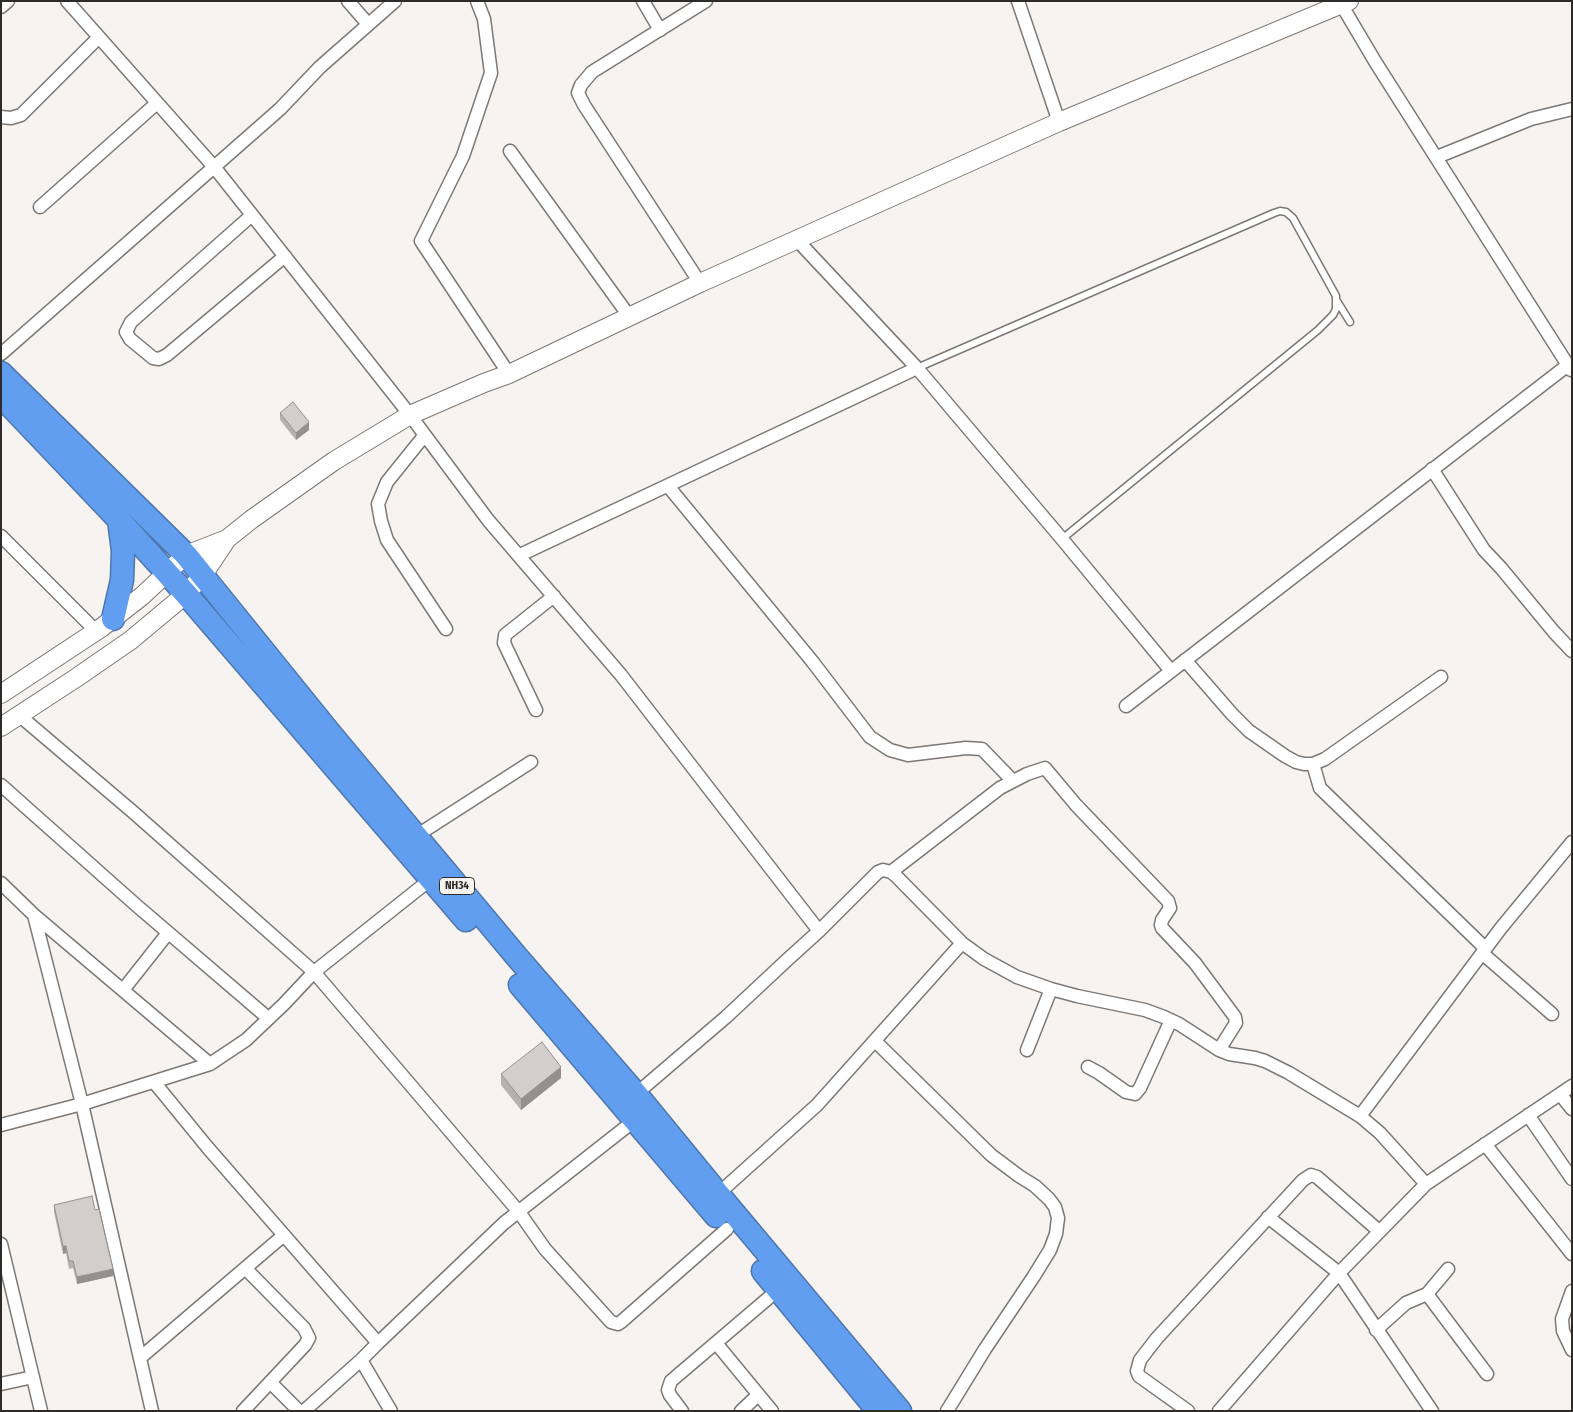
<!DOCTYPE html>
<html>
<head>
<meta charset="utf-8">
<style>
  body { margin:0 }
  #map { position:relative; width:1573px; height:1412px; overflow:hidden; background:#f7f3f1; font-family:"Fira Sans Condensed",sans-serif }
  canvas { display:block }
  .frame { position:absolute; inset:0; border:2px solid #2d2c2b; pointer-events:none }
</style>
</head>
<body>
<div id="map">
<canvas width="1573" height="1412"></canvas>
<div class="frame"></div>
</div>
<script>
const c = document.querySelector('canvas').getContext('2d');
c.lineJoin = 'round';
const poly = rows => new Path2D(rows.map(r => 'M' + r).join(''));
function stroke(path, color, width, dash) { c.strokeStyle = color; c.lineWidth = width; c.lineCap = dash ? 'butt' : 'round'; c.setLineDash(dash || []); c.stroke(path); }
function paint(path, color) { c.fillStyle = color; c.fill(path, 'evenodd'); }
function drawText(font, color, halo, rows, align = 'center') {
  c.font = font + ' "Fira Sans Condensed",sans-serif'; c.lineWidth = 4; c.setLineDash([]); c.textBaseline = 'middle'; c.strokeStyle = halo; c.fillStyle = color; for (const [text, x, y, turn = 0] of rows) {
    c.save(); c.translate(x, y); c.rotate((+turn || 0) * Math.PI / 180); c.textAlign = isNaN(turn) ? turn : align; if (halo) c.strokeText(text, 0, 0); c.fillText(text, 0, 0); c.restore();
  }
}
const lane = poly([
  [1337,301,1350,322],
  [917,368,1274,213,1280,211,1286,212,1293,218,1336,296,1336,309,1333,315,1318,330,1062,539]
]);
const street = poly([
  [67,1,215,168,410,415,488,520,621,675,819,931],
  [348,1,368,24],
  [477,1,484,19,491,73,463,156,421,241,509,374],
  [643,1,660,30],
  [1018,1,1059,122],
  [1341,4,1376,63,1571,370],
  [1,7,8,1],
  [1,117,11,118,21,115,99,37],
  [510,151,629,316],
  [1437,157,1531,119,1572,109],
  [40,207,157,103],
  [252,215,131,322,126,332,130,339,153,358,159,359,167,355,285,256],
  [797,240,917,368,1062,539,1171,671],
  [700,283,584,105,578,93,581,85,592,72,706,1],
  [1,354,280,109,320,67,395,1],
  [424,436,387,482,378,504,381,521,387,540,446,629],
  [1432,469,1484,550,1501,568,1554,632,1572,651],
  [668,486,812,661,870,737,890,750,908,755,966,748,982,749,1013,781],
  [1,536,96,631],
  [520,555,917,368],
  [1185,660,1232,714,1249,731,1285,756,1296,762,1304,764,1313,764,1325,759,1441,677],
  [1126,706,1568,365],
  [536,710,504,643,505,635,554,596],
  [20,716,133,812,314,972,519,1212,545,1249,611,1322,618,1324,621,1322,727,1229],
  [1313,764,1320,788,1485,948],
  [1,785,136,905,268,1018],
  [416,836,531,762],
  [891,872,1000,788,1027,774,1045,768,1076,805,1168,901,1170,908,1162,920,1161,925,1162,928,1195,963,1235,1017,1236,1023,1234,1026,1219,1050],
  [1,883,34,915,82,1104,152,1411],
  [34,915,210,1064],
  [1482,953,1552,1014],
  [123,990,168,933],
  [875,1041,991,1155,1019,1176,1035,1186,1049,1199,1055,1207,1058,1218,1056,1234,1050,1250,1034,1276,985,1349,947,1411],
  [1027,1050,1051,989],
  [1088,1067,1099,1073,1126,1092,1135,1094,1140,1088,1171,1020],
  [154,1082,208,1148,378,1343],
  [636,1094,726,1017,787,960,819,931,878,872,883,870,891,872,896,876,962,943,984,959,1017,977,1051,989,1077,996,1145,1010,1164,1017,1179,1024,1219,1050,1229,1054,1255,1058,1265,1061,1289,1073,1360,1116,1380,1133,1426,1184],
  [1560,1094,1572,1109],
  [1528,1115,1572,1179],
  [1360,1116,1501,928,1572,842],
  [1,1125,82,1104,210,1064,246,1040,284,1004,314,972,431,879],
  [1485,1144,1572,1254],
  [718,1194,817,1105,962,943],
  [1268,1217,1339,1273,1432,1411],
  [1,1244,41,1411],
  [1572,1291,1562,1319,1563,1331,1572,1350],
  [1427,1294,1487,1374],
  [1376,1330,1406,1303,1427,1294,1448,1269],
  [716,1343,772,1411],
  [140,1358,284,1235],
  [361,1360,391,1411],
  [270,1382,299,1411],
  [1,1384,33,1377],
  [243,1411,305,1345,309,1338,304,1328,245,1268],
  [304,1411,361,1360,378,1343,504,1223,635,1120],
  [682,1411,670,1395,668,1390,671,1381,779,1289],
  [741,1411,758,1395],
  [1188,1411,1139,1376,1137,1371,1140,1360,1157,1338,1303,1180,1311,1175,1317,1177,1379,1231],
  [1219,1411,1339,1273,1426,1184,1572,1086]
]);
const secondary = poly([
  [1,694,101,628,142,596,186,555,227,539],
  [1,727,76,678,131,640,186,594,203,575,227,539,252,519,334,461,410,415,484,383,509,374,700,283,1059,122,1349,1]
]);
const highway = poly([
  [1,373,186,555,329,732,517,957,636,1094,718,1194,900,1411],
  [1,396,119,520,186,594,466,920],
  [113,619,122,580,123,551,119,520],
  [520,985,716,1216],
  [763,1271,878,1411]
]);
stroke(lane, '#7c7876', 9);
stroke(street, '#7c7876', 15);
stroke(secondary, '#7c7876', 20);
stroke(highway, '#4f76ab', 25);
stroke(lane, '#fff', 6);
stroke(street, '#fff', 12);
stroke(secondary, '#fff', 18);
stroke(highway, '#629ef0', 22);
paint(poly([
  [280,413,309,430,296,440,280,420],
  [501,1074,561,1078,521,1110,501,1085],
  [54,1205,95,1210,113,1276,77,1284,73,1268,69,1269,66,1253,63,1254,54,1212]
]), '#b5b1af');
paint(poly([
  [309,422,309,430,296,440,296,433],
  [561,1067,561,1078,521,1110,521,1099],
  [63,1246,66,1246,66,1253,63,1254],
  [113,1269,113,1276,77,1284,77,1277]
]), '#93908e');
const building = poly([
  [293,402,309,422,296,433,280,413,293,402],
  [542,1042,561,1067,521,1099,501,1074,542,1042],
  [92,1196,95,1210,99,1209,113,1269,77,1277,73,1261,69,1261,66,1246,63,1246,54,1205,92,1196]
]);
paint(building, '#d2cecb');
stroke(building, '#93908e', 1);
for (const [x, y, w] of [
  [457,886,35]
]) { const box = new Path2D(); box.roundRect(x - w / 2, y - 8.5, w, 17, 4); c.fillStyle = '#f7f3f1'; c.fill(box); stroke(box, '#2d2c2b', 1); }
drawText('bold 11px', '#2d2c2b', null, [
  ["NH34",457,886]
]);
</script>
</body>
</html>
